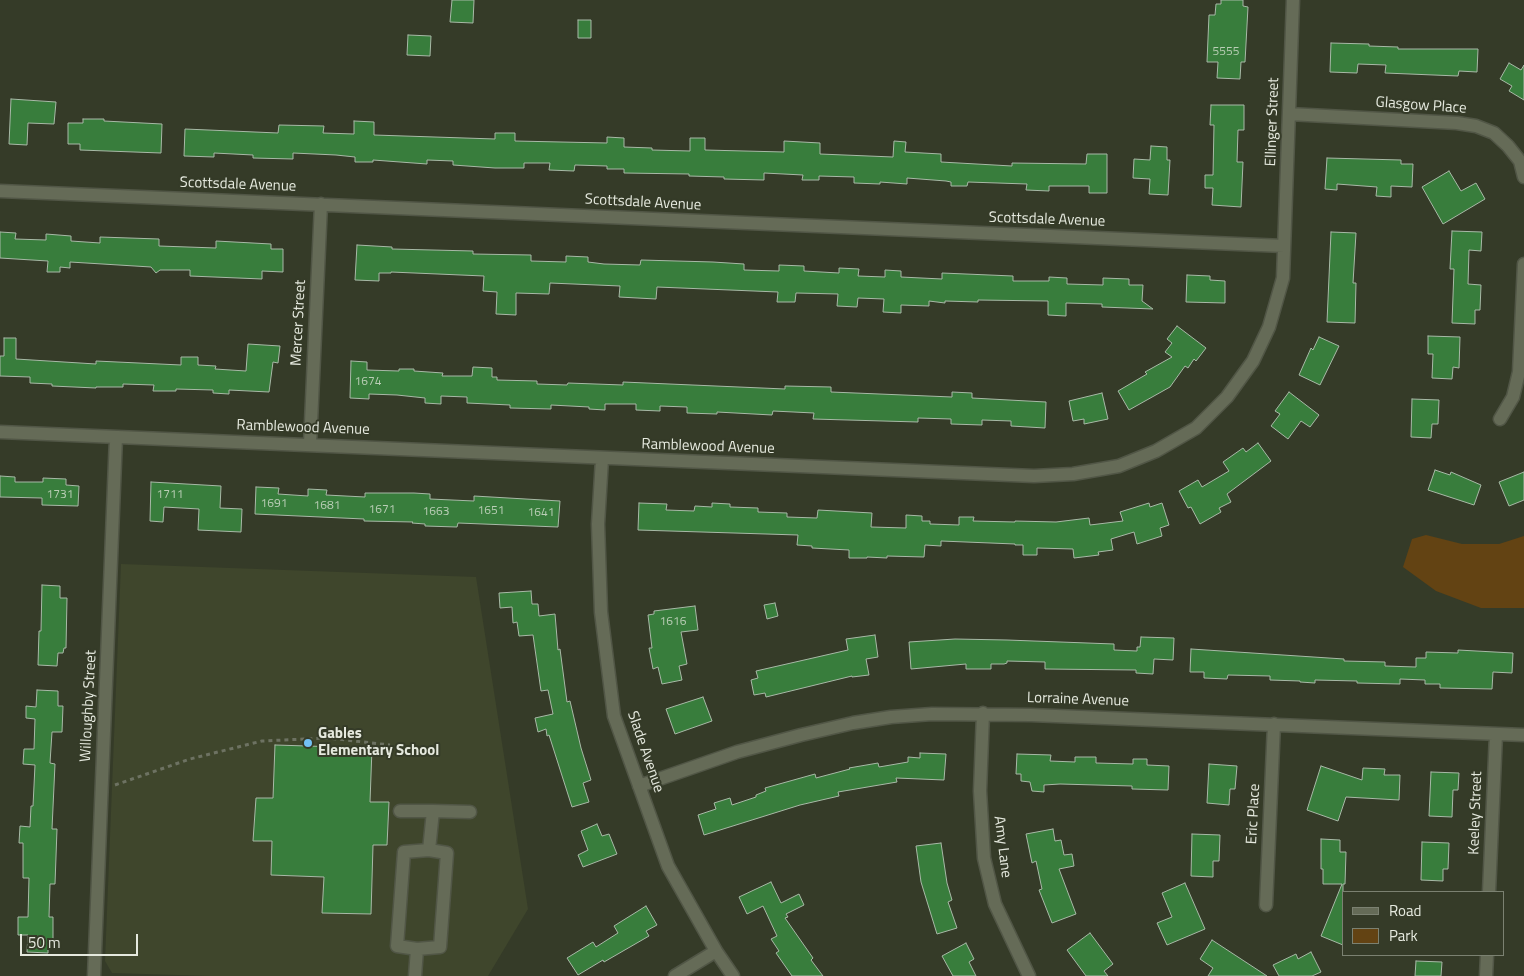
<!DOCTYPE html>
<html>
<head>
<meta charset="utf-8">
<style>
  body { margin:0 }
  #map { position:relative; width:1524px; height:976px; overflow:hidden; background:#353b28; font-family:"Titillium Web",sans-serif }
  canvas { display:block }
  .legend { position:absolute; left:1342px; top:891px; width:162px; height:65px; box-sizing:border-box; background:#353b28; border:1px solid #7b8171; margin:0; padding:6px 9px; list-style:none; font-size:15px; color:#e5e9de }
  .legend li { display:flex; align-items:center; gap:10px; height:25px }
  .legend b { width:25px; border:1px solid #7b8171 }
  .scale { position:absolute; left:20px; top:934px; width:118px; height:22px; box-sizing:border-box; border:2px solid #e5e9de; border-top:0; padding-left:6px; font-size:15px; line-height:18px; white-space:nowrap; color:#e5e9de; -webkit-text-stroke:4px #353b28; paint-order:stroke }
</style>
</head>
<body>
<div id="map">
<canvas width="1524" height="976"></canvas>
<ul class="legend">
<li><b style="height:6px;background:#656b57"></b>Road</li>
<li><b style="height:14px;background:#634313"></b>Park</li>
</ul>
<div class="scale">50 m</div>
</div>
<script>
const c = document.querySelector('canvas').getContext('2d');
c.lineJoin = 'round';
function paint(path, color) { c.fillStyle = color; c.fill(path, 'evenodd'); }
const poly = rows => new Path2D(rows.map(r => 'M' + r).join(''));
function stroke(path, color, width, dash) { c.strokeStyle = color; c.lineWidth = width; c.lineCap = dash ? 'butt' : 'round'; c.setLineDash(dash || []); c.stroke(path); }
function drawText(font, color, halo, rows, align = 'center') {
  c.font = font + ' "Titillium Web",sans-serif'; c.lineWidth = 4; c.setLineDash([]); c.textBaseline = 'middle'; c.strokeStyle = halo; c.fillStyle = color; for (const [text, x, y, turn = 0] of rows) {
    c.save(); c.translate(x, y); c.rotate((+turn || 0) * Math.PI / 180); c.textAlign = isNaN(turn) ? turn : align; if (halo) c.strokeText(text, 0, 0); c.fillText(text, 0, 0); c.restore();
  }
}
paint(poly([
  [121,564,476,577,528,909,488,976,210,976,112,973,105,961]
]), '#3f462c');
paint(poly([
  [1426,535,1462,544,1499,544,1524,536,1524,608,1481,608,1436,591,1403,567,1412,539]
]), '#634313');
const building = poly([
  [452,0,474,0,473,23,450,22,452,0],
  [1221,0,1243,0,1243,6,1248,7,1245,62,1241,62,1240,79,1217,78,1218,62,1207,62,1209,15,1215,15,1216,4,1221,4,1221,0],
  [578,20,591,20,591,38,578,38,578,20],
  [408,35,431,36,430,56,407,55,408,35],
  [1331,43,1369,44,1369,46,1398,47,1398,49,1478,49,1477,72,1459,71,1458,76,1385,73,1386,65,1358,64,1357,73,1330,72,1331,43],
  [1509,63,1521,70,1524,65,1524,100,1509,91,1512,86,1500,79,1509,63],
  [11,99,56,102,54,124,28,123,27,145,9,144,11,99],
  [1211,105,1244,105,1244,130,1238,130,1237,162,1243,162,1241,207,1212,205,1213,188,1205,188,1205,175,1213,175,1214,125,1210,125,1211,105],
  [83,119,104,119,104,121,162,124,161,153,80,150,80,144,68,144,68,123,83,123,83,119],
  [354,121,374,122,374,135,495,139,495,133,515,133,515,141,607,143,607,137,624,138,624,147,652,148,652,150,690,151,690,138,705,138,705,150,784,152,784,141,820,143,820,154,893,157,894,141,906,142,905,152,941,154,941,162,1012,166,1012,163,1086,164,1087,154,1107,154,1107,193,1089,193,1089,186,1049,186,1049,191,1026,190,1027,184,968,182,967,186,951,186,951,182,946,181,907,178,907,184,880,182,880,184,854,183,854,177,819,176,819,180,802,180,803,175,764,173,764,180,724,179,724,177,689,176,689,174,624,173,624,169,607,169,607,166,575,165,574,171,549,170,550,163,524,163,524,168,495,168,453,165,453,161,427,160,427,164,373,160,373,162,355,162,355,157,336,155,293,153,293,159,253,158,253,155,214,153,214,157,184,156,185,129,278,133,279,125,324,126,323,133,354,134,354,121],
  [1151,146,1167,147,1167,160,1170,160,1168,195,1149,194,1150,179,1133,178,1134,159,1150,160,1151,146],
  [1327,158,1401,160,1401,164,1413,164,1412,187,1391,186,1391,197,1376,196,1377,187,1337,184,1337,190,1325,189,1327,158],
  [1449,171,1461,191,1476,183,1485,199,1443,224,1422,187,1449,171],
  [1452,231,1482,232,1481,251,1469,250,1468,284,1481,285,1480,310,1475,310,1475,324,1452,323,1454,269,1450,269,1452,231],
  [0,232,16,233,15,239,46,240,46,234,71,236,71,241,100,243,100,237,159,239,159,246,216,248,216,241,271,244,271,249,283,249,283,272,262,271,262,279,190,276,190,270,160,270,156,273,151,267,70,262,70,268,60,267,60,272,47,272,48,261,0,258,0,232],
  [1331,232,1356,233,1353,283,1356,283,1355,323,1327,322,1331,232],
  [357,245,392,247,392,249,473,251,473,254,531,255,531,261,566,262,566,256,588,257,588,262,604,264,640,265,641,260,713,262,744,264,744,270,779,271,779,265,804,266,804,271,839,273,839,268,859,269,858,276,885,277,885,270,901,271,901,277,942,279,942,273,1013,276,1013,281,1049,281,1049,277,1067,278,1067,284,1103,285,1103,278,1129,279,1129,285,1143,285,1142,301,1153,309,1102,307,1102,304,1066,303,1066,316,1048,315,1048,301,978,300,978,302,945,301,945,303,929,301,929,306,901,305,901,313,883,312,884,299,858,298,857,307,837,306,838,294,796,293,795,302,777,302,778,292,657,287,656,299,619,297,620,286,550,283,549,294,516,293,516,315,496,314,497,292,483,291,484,276,391,272,391,273,379,273,379,281,355,280,357,245],
  [1187,275,1210,276,1210,280,1225,281,1225,303,1186,302,1187,275],
  [1177,326,1206,348,1196,361,1194,359,1188,368,1185,366,1170,387,1129,410,1118,391,1147,374,1145,372,1172,357,1165,352,1172,343,1167,339,1177,326],
  [1428,336,1460,337,1459,368,1453,367,1452,379,1432,378,1433,354,1428,354,1428,336],
  [1319,337,1339,346,1320,385,1299,375,1311,348,1313,350,1319,337],
  [4,338,16,338,16,359,96,364,96,361,181,365,181,357,198,357,198,365,216,366,215,369,246,371,248,344,280,346,278,363,273,362,269,392,229,390,229,394,213,393,213,390,176,389,176,391,153,391,154,385,123,384,123,387,96,387,96,388,52,386,52,384,30,383,30,377,0,376,0,356,4,356,4,338],
  [351,361,367,362,367,370,399,371,399,369,414,369,414,371,443,373,442,376,472,376,473,367,492,368,492,377,497,377,497,380,537,381,537,384,567,385,568,383,623,385,623,382,785,389,785,386,831,387,831,392,952,397,952,392,972,393,972,398,1046,402,1045,428,1011,426,1011,421,982,420,982,425,951,424,951,419,918,418,918,422,813,419,814,413,773,411,772,415,717,412,717,414,687,413,687,407,660,406,660,411,636,410,636,404,605,404,605,410,589,409,589,407,551,405,551,409,510,408,510,405,467,403,467,397,441,396,441,404,425,403,425,398,397,395,369,394,369,399,350,398,351,361],
  [1289,392,1319,415,1310,427,1301,421,1288,439,1271,426,1280,414,1275,411,1289,392],
  [1102,393,1108,419,1084,424,1084,419,1073,421,1069,401,1102,393],
  [1412,399,1439,400,1438,424,1432,424,1431,438,1411,437,1412,399],
  [1258,443,1271,461,1227,494,1231,502,1219,508,1221,512,1200,524,1191,507,1188,508,1179,491,1198,480,1202,487,1229,471,1223,462,1243,448,1246,452,1258,443],
  [1435,470,1450,475,1451,472,1481,485,1474,505,1428,490,1435,470],
  [1524,472,1524,500,1509,506,1499,482,1524,472],
  [0,476,15,477,15,482,43,482,43,478,66,479,66,485,79,486,78,506,42,505,42,498,0,497,0,476],
  [151,482,221,486,220,508,242,509,241,532,198,530,199,509,164,507,163,522,150,521,151,482],
  [256,487,279,488,278,494,308,496,308,489,327,490,326,495,365,497,365,493,414,493,430,494,430,499,474,501,474,496,560,501,558,527,458,523,457,527,425,526,425,524,412,523,413,522,364,521,364,519,255,514,256,487],
  [639,503,667,504,666,510,694,511,695,506,712,507,712,503,730,504,730,507,758,508,758,512,787,513,787,517,817,518,818,510,872,513,871,527,906,528,906,515,922,516,922,521,930,521,930,524,959,525,959,517,974,517,973,521,1015,522,1015,521,1056,522,1089,518,1090,525,1123,521,1120,512,1149,503,1150,507,1162,503,1169,525,1160,528,1162,536,1137,544,1134,532,1111,539,1113,550,1098,552,1099,555,1074,558,1073,549,1037,548,1037,555,1023,555,1023,545,1015,545,1015,544,941,541,941,546,925,545,924,557,887,556,887,558,867,557,867,558,849,558,849,550,812,548,812,546,797,545,798,535,638,530,639,503],
  [42,585,60,586,60,598,67,598,66,648,64,648,63,653,58,653,57,666,38,665,39,631,41,631,42,585],
  [531,591,532,604,538,604,539,616,555,614,558,650,560,649,567,702,570,701,581,748,591,780,583,783,589,802,572,807,549,735,547,736,546,729,538,732,535,718,553,714,548,690,541,691,533,635,519,636,517,622,513,623,512,607,500,608,499,593,531,591],
  [775,603,778,616,767,619,764,605,775,603],
  [695,606,698,630,681,632,687,664,679,666,682,680,662,684,658,667,653,669,649,648,652,648,648,615,654,614,654,611,695,606],
  [875,635,878,657,866,659,869,675,852,677,852,676,766,697,765,693,754,695,751,680,758,678,756,671,848,650,846,639,875,635],
  [1141,637,1174,638,1173,660,1154,659,1153,674,1136,673,1136,670,1045,669,1045,662,1007,661,1007,663,1004,664,991,664,991,669,966,669,966,664,911,669,909,642,955,639,1007,640,1114,644,1114,650,1137,651,1137,647,1140,647,1141,637],
  [1191,649,1344,659,1344,661,1385,662,1385,666,1416,667,1416,658,1426,658,1426,652,1458,653,1458,650,1513,653,1512,673,1493,672,1492,689,1440,688,1440,684,1425,684,1425,680,1400,679,1400,684,1357,683,1357,681,1315,680,1315,683,1300,682,1300,681,1270,680,1270,676,1228,675,1227,679,1204,678,1204,672,1190,672,1191,649],
  [37,690,58,691,58,706,63,706,62,732,52,732,50,763,55,764,52,829,57,829,55,884,50,884,49,917,53,917,53,943,48,943,48,953,27,952,28,935,18,935,18,917,28,917,29,878,23,878,23,843,19,843,20,826,30,827,31,806,33,806,35,765,23,764,24,749,34,749,35,719,26,718,26,706,36,707,37,690],
  [703,697,712,721,675,734,666,709,703,697],
  [275,745,372,748,370,802,389,802,387,845,373,845,371,914,322,913,324,877,271,875,272,841,253,841,256,798,273,798,275,745],
  [920,753,946,754,944,780,896,778,897,782,838,792,839,796,800,805,704,835,698,815,716,809,714,803,730,798,732,805,756,797,756,795,766,791,765,788,815,774,816,778,850,769,849,768,878,763,879,767,908,762,908,757,920,758,920,753],
  [1017,754,1051,755,1050,761,1075,762,1075,757,1096,757,1096,763,1133,764,1133,759,1147,759,1147,765,1169,766,1168,790,1132,789,1132,786,1060,784,1044,785,1044,792,1032,791,1030,782,1021,781,1021,774,1016,774,1017,754],
  [1209,764,1237,766,1235,789,1230,789,1229,805,1207,803,1209,764],
  [1321,766,1362,780,1363,768,1385,769,1384,775,1400,775,1399,800,1346,797,1338,821,1307,810,1321,766],
  [1431,772,1459,773,1458,790,1453,790,1452,817,1429,816,1431,772],
  [597,824,602,836,609,834,617,854,583,867,578,855,588,850,581,831,597,824],
  [1053,829,1055,841,1061,840,1064,855,1072,854,1074,866,1059,869,1076,914,1052,923,1039,890,1042,889,1036,861,1032,863,1026,834,1053,829],
  [1192,834,1220,835,1219,861,1213,861,1213,877,1191,876,1192,834],
  [1321,839,1340,840,1340,852,1346,852,1345,884,1343,884,1343,945,1321,936,1342,884,1323,884,1323,869,1321,869,1321,839],
  [1422,842,1449,843,1448,869,1443,869,1443,881,1421,880,1422,842],
  [941,843,947,883,952,900,948,902,957,928,937,934,921,882,916,846,941,843],
  [771,882,781,903,799,894,804,905,786,914,788,917,785,918,813,958,811,960,823,976,792,976,776,953,779,951,771,939,777,936,763,906,747,914,739,897,771,882],
  [1185,883,1205,929,1167,945,1157,923,1172,917,1162,893,1185,883],
  [646,906,657,925,646,931,649,936,604,962,603,960,578,975,567,958,593,942,596,947,618,933,614,926,646,906],
  [1090,933,1113,964,1104,971,1108,976,1086,976,1067,950,1090,933],
  [1212,940,1267,976,1208,976,1213,968,1200,959,1212,940],
  [966,943,974,959,969,962,976,976,953,976,942,956,966,943],
  [1311,952,1321,972,1312,976,1279,976,1273,965,1296,954,1298,959,1311,952],
  [1416,961,1442,962,1441,976,1415,976,1416,961]
]);
paint(building, '#387d3c');
stroke(building, '#a8b9a7', 1);
const minor = poly([
  [1289,114,1457,123,1476,126,1494,133,1508,146,1520,161,1524,177],
  [0,191,1284,246],
  [1500,419,1513,397,1519,372,1524,264],
  [0,432,1034,476,1073,474,1119,466,1156,451,1196,428,1227,397,1253,361,1269,327,1283,278,1293,0],
  [310,444,321,204],
  [602,459,598,524,601,612,614,716,668,866,716,951,733,976],
  [983,713,980,791,984,858,995,904,1029,976],
  [639,786,737,752,801,735,853,723,891,717,932,714,1031,715,1524,735],
  [400,811,433,811],
  [429,850,447,853,440,947,417,949,397,946,404,852,429,850],
  [429,850,433,811,470,812],
  [1489,892,1496,734],
  [1266,905,1274,724],
  [94,976,116,437],
  [415,976,417,949],
  [675,976,716,951],
  [1486,976,1487,955]
]);
stroke(minor, '#515646', 15);
stroke(poly([
  [115,785,190,759,262,741,328,738,390,745]
]), '#6d7262', 3, [4, 4]);
stroke(minor, '#656b57', 12);
for (const [x, y, r, color] of [
  [308,743,5,"#73c1f5"]
]) { const dot = new Path2D(); dot.arc(x, y, r, 0, 2 * Math.PI); c.fillStyle = color; c.fill(dot); stroke(dot, '#353b28', 2); }
drawText('12px', '#baceb6', null, [
  ["5555",1226,52],
  ["1674",368,382],
  ["1731",60,495],
  ["1711",170,495],
  ["1691",274,504],
  ["1681",327,506],
  ["1671",382,510],
  ["1651",491,511],
  ["1663",436,512],
  ["1641",541,513],
  ["1616",673,622]
]);
drawText('15px', '#e5e9de', '#353b28', [
  ["Glasgow Place",1421,106,4],
  ["Ellinger Street",1273,122,-88],
  ["Scottsdale Avenue",238,185,2],
  ["Scottsdale Avenue",643,203,3],
  ["Scottsdale Avenue",1047,220,2],
  ["Mercer Street",299,323,-87],
  ["Ramblewood Avenue",303,428,2],
  ["Ramblewood Avenue",708,447,2],
  ["Lorraine Avenue",1078,700,2],
  ["Willoughby Street",89,706,-87],
  ["Slade Avenue",645,752,71],
  ["Keeley Street",1476,813,-88],
  ["Eric Place",1254,814,-87],
  ["Amy Lane",1002,847,83]
]);
drawText('bold 15px', '#e5e9de', '#353b28', [
  ["Gables",318,734],
  ["Elementary School",318,751]
], 'left');
</script>
</body>
</html>
